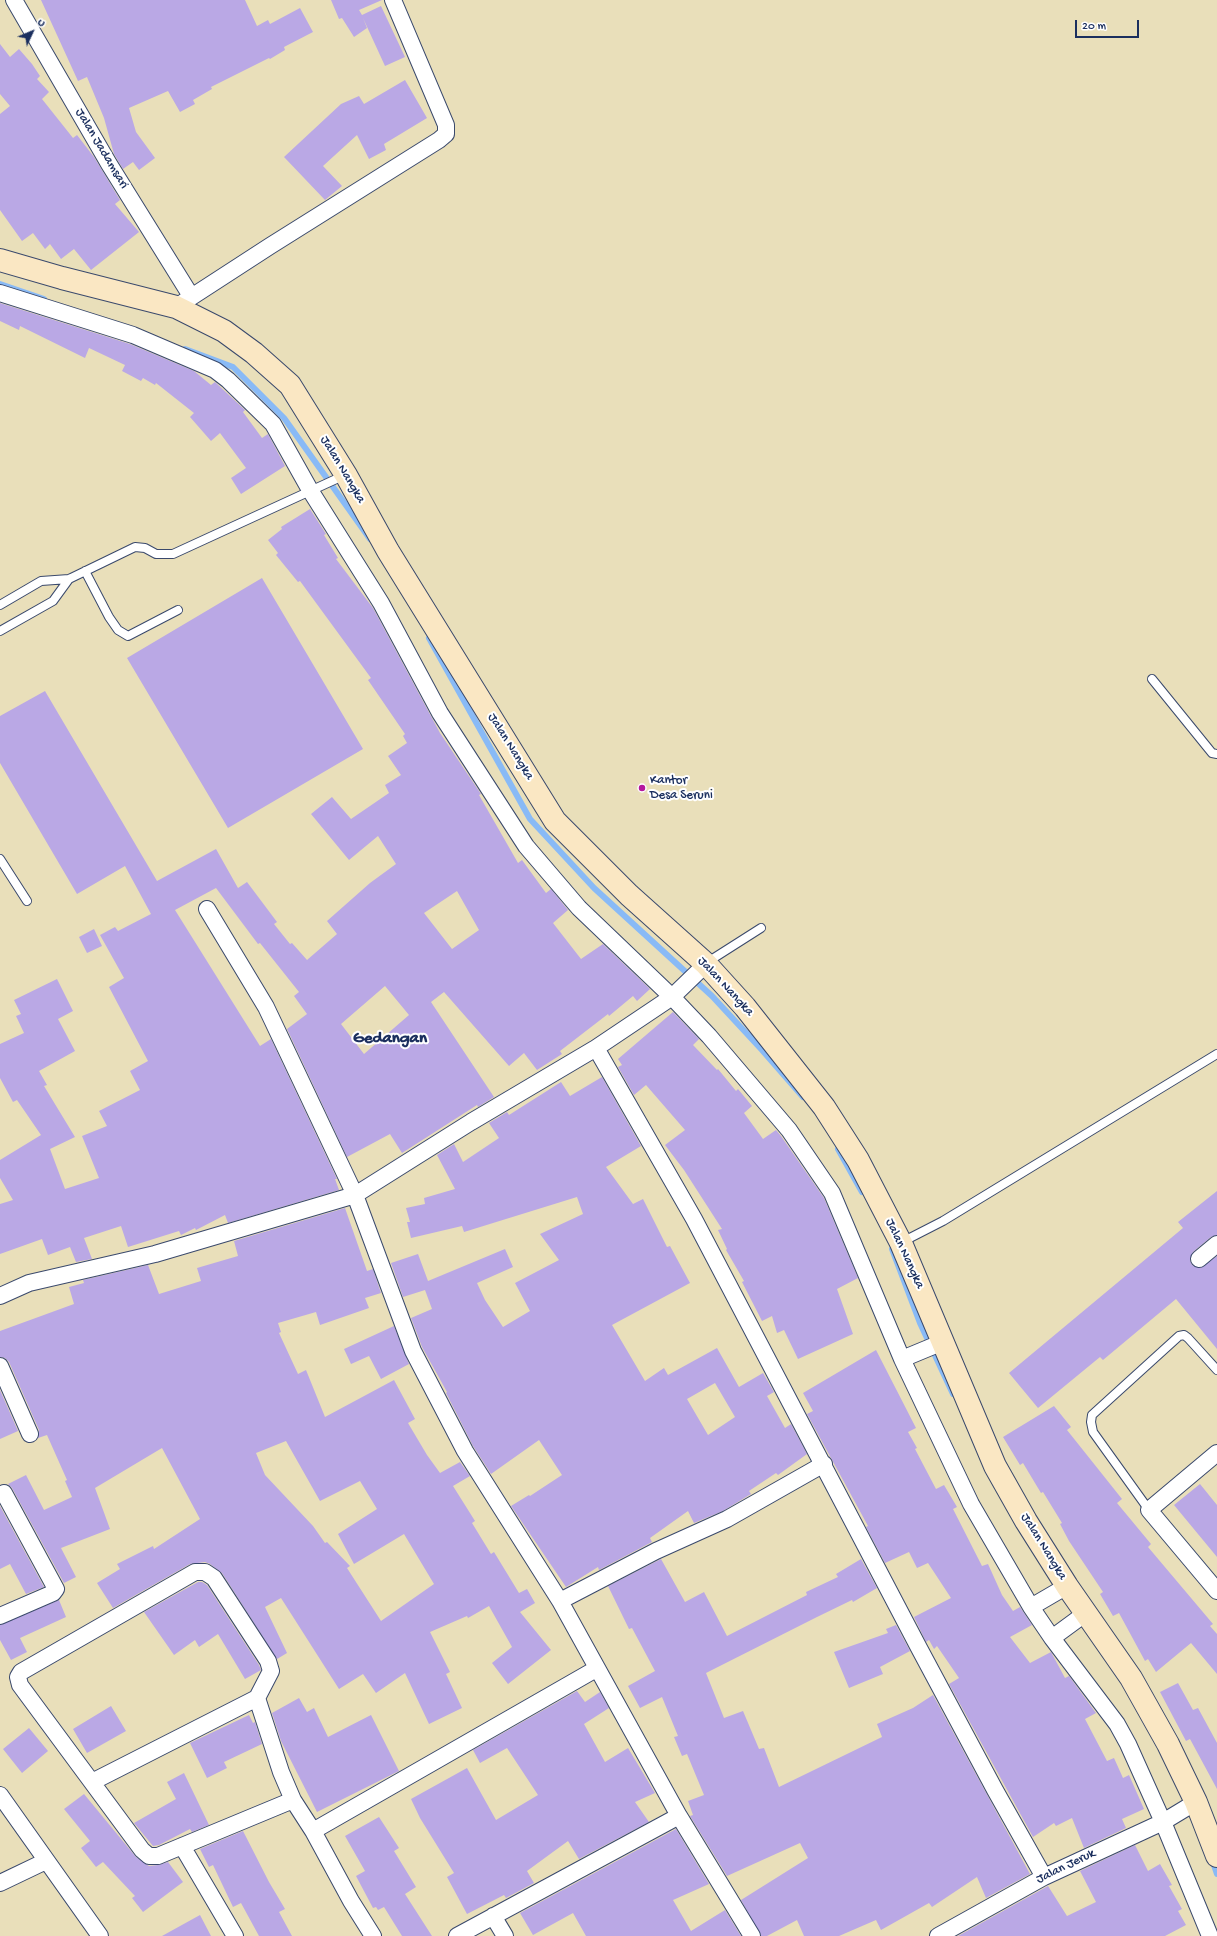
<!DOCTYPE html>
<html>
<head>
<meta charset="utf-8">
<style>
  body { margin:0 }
  #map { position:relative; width:1217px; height:1936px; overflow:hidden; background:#e9dfba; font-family:"Gochi Hand",sans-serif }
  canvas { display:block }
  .north { position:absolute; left:12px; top:12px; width:40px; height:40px; -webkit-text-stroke:3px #fff; paint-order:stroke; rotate:46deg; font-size:11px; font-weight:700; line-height:16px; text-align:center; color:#1b2f5e }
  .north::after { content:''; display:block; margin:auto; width:14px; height:18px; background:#1b2f5e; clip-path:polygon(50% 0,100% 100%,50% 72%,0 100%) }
  .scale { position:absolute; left:1075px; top:20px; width:64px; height:18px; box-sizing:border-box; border:2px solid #1b2f5e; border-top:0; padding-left:5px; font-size:12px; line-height:14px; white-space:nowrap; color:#1b2f5e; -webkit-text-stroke:3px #fff; paint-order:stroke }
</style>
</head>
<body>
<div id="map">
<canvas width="1217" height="1936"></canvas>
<div class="north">U</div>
<div class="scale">20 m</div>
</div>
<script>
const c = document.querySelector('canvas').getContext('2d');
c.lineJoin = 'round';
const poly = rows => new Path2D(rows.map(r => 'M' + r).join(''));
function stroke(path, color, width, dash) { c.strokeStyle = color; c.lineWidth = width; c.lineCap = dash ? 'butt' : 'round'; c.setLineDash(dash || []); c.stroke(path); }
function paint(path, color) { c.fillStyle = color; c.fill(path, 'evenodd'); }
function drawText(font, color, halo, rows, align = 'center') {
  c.font = font + ' "Gochi Hand",sans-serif'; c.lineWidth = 4; c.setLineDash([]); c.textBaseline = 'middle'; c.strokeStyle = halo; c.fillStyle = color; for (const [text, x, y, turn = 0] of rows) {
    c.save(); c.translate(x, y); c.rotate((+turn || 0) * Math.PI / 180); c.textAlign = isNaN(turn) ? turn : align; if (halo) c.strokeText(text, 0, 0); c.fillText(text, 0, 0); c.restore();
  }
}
stroke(poly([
  [0,284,44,299],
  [185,349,233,367,284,418,370,539],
  [429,638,530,819,594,888,712,996,762,1050,803,1097],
  [838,1149,862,1192],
  [892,1249,920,1323,953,1394],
  [1212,1859,1217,1874]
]), '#89baf6', 6);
paint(poly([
  [41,0,245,0,257,26,268,20,270,24,300,8,313,32,284,47,285,50,270,59,269,58,211,87,212,89,193,100,195,104,180,112,168,91,129,108,136,132,155,158,139,170,133,162,123,169,114,154,104,118,87,77,78,81],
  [331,0,382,0,359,10,362,15,381,6,405,57,385,66,363,18,367,28,354,37,342,18,339,19],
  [0,44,10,57,19,49,32,64,40,76,37,79,49,92,42,99,73,138,77,135,94,157,120,200,115,204,139,232,91,270,74,249,61,259,50,244,45,249,33,233,22,241,0,210,0,114,10,106,0,94],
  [405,80,427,118,384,144,386,150,369,159,357,135,323,166,342,186,325,200,284,157,341,104,359,96,364,104],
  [0,303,130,344,194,371,211,385,215,382,245,410,243,412,262,438,268,434,285,466,241,494,231,478,246,468,220,433,211,441,190,417,194,413,156,383,155,385,143,378,141,381,122,371,125,365,89,348,85,358,20,326,19,330,0,321],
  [310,509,326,534,324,535,338,558,336,559,373,608,440,733,481,794,479,795,518,863,522,860,546,893,551,889,568,910,553,923,581,959,603,944,650,989,637,1001,633,996,609,1016,608,1014,560,1051,562,1054,537,1070,524,1053,509,1066,444,992,431,1002,494,1097,478,1107,477,1105,402,1153,390,1134,347,1157,287,1029,307,1014,294,996,299,992,260,943,258,944,216,888,175,910,260,1046,271,1039,337,1179,335,1179,339,1190,228,1223,225,1215,196,1230,195,1228,181,1235,179,1231,128,1247,121,1226,84,1238,92,1259,76,1262,70,1247,48,1255,42,1239,0,1254,0,1204,13,1200,0,1178,0,1160,41,1135,17,1100,13,1102,0,1078,0,1044,24,1033,16,1016,21,1014,14,1000,57,979,73,1011,58,1019,75,1051,39,1071,47,1085,44,1086,75,1137,50,1149,65,1189,99,1178,82,1136,107,1126,99,1111,140,1090,130,1071,148,1061,109,987,124,978,100,935,115,927,118,931,151,914,125,866,77,894,0,763,0,716,45,691,157,881,216,849,238,888,247,882,277,922,274,924,290,944,292,943,307,960,337,934,327,921,370,883,396,864,378,836,349,860,311,814,332,797,351,819,389,793,385,785,401,775,388,756,407,743,403,736,405,734,368,680,371,678,300,581,298,582,276,555,278,553,268,540,282,529,281,527],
  [457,891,479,930,452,949,424,913],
  [385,986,409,1015,364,1054,341,1024],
  [262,578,363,749,228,828,127,658],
  [94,929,102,946,87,953,79,937],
  [673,1012,699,1039,693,1045,717,1070,718,1069,736,1091,738,1089,752,1106,744,1113,763,1139,776,1130,781,1136,824,1198,858,1278,837,1289,853,1334,798,1359,784,1330,777,1333,772,1316,762,1321,742,1282,744,1281,726,1250,727,1249,718,1230,722,1229,684,1170,665,1145,685,1130,646,1085,634,1095,618,1067,622,1065,618,1059],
  [602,1077,641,1146,606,1167,633,1204,643,1199,667,1247,670,1246,690,1283,612,1325,645,1381,664,1368,668,1375,717,1348,739,1387,763,1373,774,1392,767,1396,785,1428,791,1424,807,1454,778,1475,776,1473,749,1491,751,1494,723,1511,694,1523,688,1511,650,1538,652,1542,599,1570,598,1567,566,1587,511,1506,529,1495,530,1496,562,1475,539,1440,491,1474,473,1446,446,1393,447,1392,422,1347,411,1318,432,1309,425,1290,403,1297,391,1263,418,1254,428,1281,505,1249,513,1267,477,1283,485,1300,503,1327,530,1311,515,1283,559,1260,540,1234,583,1214,577,1197,464,1232,462,1226,411,1238,407,1222,410,1222,406,1208,425,1204,424,1198,455,1189,437,1155,454,1144,463,1162,499,1138,489,1123,507,1112,509,1115,561,1082,570,1096],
  [715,1383,735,1417,708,1435,687,1399],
  [1217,1191,1217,1235,1211,1237,1193,1252,1190,1260,1192,1265,1200,1268,1217,1256,1217,1349,1176,1299,1103,1360,1100,1357,1038,1408,1009,1373,1183,1228,1178,1222],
  [345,1208,367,1271,373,1269,381,1293,365,1298,369,1308,320,1325,316,1312,278,1323,281,1332,279,1333,298,1374,306,1370,325,1417,394,1380,415,1419,408,1423,427,1455,440,1473,460,1462,470,1476,453,1486,475,1521,472,1523,491,1554,494,1552,519,1593,527,1589,535,1603,520,1612,551,1650,508,1684,492,1663,512,1647,489,1606,468,1618,467,1616,430,1632,450,1672,446,1674,462,1708,429,1724,405,1673,376,1693,363,1674,339,1689,281,1598,265,1607,287,1653,277,1659,222,1573,210,1564,205,1562,190,1564,113,1608,97,1583,120,1569,117,1564,153,1546,154,1549,200,1519,162,1448,95,1488,110,1529,61,1548,76,1577,64,1583,12,1488,8,1484,26,1475,44,1510,72,1497,65,1481,67,1480,47,1435,38,1438,39,1430,9,1362,5,1358,0,1357,0,1331,74,1304,69,1287,84,1283,83,1280,148,1265,159,1294,201,1281,197,1268,238,1256,234,1241],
  [286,1441,320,1501,360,1481,377,1509,338,1534,354,1564,404,1534,434,1584,381,1621,347,1568,350,1566,327,1542,325,1543,313,1526,265,1475,256,1453],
  [394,1326,409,1364,381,1379,369,1356,351,1364,344,1349],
  [876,1350,916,1428,908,1432,917,1448,915,1449,936,1489,944,1485,957,1507,953,1509,982,1566,988,1564,1002,1595,1013,1611,1020,1607,1032,1625,1010,1637,1030,1663,1051,1652,1065,1678,1069,1676,1096,1713,1085,1719,1107,1761,1114,1758,1123,1778,1129,1775,1144,1809,1122,1819,1126,1828,1084,1848,1072,1818,1056,1826,1054,1823,1033,1837,949,1684,959,1678,937,1646,934,1649,929,1640,926,1642,914,1617,951,1598,928,1563,917,1568,909,1552,885,1563,866,1527,868,1526,807,1414,813,1411,803,1393],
  [0,1390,18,1431,0,1439],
  [1054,1406,1071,1427,1067,1430,1122,1499,1117,1503,1151,1544,1148,1547,1213,1624,1210,1626,1217,1634,1217,1674,1191,1643,1156,1672,1148,1659,1145,1661,1119,1613,1113,1616,1100,1594,1103,1592,1069,1541,1060,1524,1062,1523,1043,1492,1041,1493,1023,1463,1020,1465,1003,1437],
  [1200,1484,1217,1505,1217,1557,1174,1505],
  [0,1506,44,1587,26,1594,10,1564,0,1569],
  [661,1559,685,1602,704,1592,727,1636,807,1595,806,1592,838,1577,836,1574,861,1559,877,1588,853,1602,852,1600,817,1617,706,1673,724,1718,743,1711,759,1749,764,1748,779,1787,882,1737,877,1724,913,1708,933,1695,1030,1874,986,1898,977,1877,932,1907,929,1903,881,1930,876,1920,839,1936,804,1936,797,1920,767,1936,761,1936,741,1900,808,1858,800,1843,727,1876,690,1816,693,1815,688,1801,704,1795,687,1754,682,1756,674,1737,678,1736,662,1697,640,1708,628,1686,655,1671,632,1628,629,1629,608,1586],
  [198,1582,202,1582,207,1585,259,1665,261,1670,245,1679,218,1634,199,1647,195,1640,174,1655,144,1612],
  [59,1600,66,1617,20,1638,27,1652,11,1660,0,1640,0,1625],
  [896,1625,910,1651,880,1667,883,1674,849,1688,834,1652,888,1633,886,1629],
  [1178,1683,1193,1710,1198,1708,1217,1743,1217,1789,1190,1739,1186,1741,1160,1692],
  [577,1691,585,1702,600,1692,609,1708,584,1724,605,1762,628,1748,655,1793,635,1802,649,1822,579,1859,568,1841,527,1871,534,1883,506,1898,504,1895,467,1914,447,1877,454,1873,420,1818,411,1799,467,1768,496,1820,538,1795,507,1748,480,1763,473,1750],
  [299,1698,307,1712,314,1708,328,1737,371,1715,399,1771,317,1812,281,1741,272,1713],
  [111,1706,126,1731,87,1753,73,1729],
  [249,1715,253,1723,255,1722,262,1744,224,1762,227,1768,207,1778,190,1743],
  [29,1728,48,1751,22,1773,3,1749],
  [184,1773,209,1825,192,1832,190,1829,159,1845,153,1846,134,1823,176,1799,167,1782],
  [84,1794,136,1857,149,1866,158,1865,168,1862,183,1882,143,1912,132,1898,135,1896,103,1862,96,1867,81,1848,90,1841,64,1809],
  [379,1817,399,1848,394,1851,416,1887,405,1894,432,1936,402,1936,384,1907,378,1910,376,1907,373,1908,356,1876,365,1871,345,1836],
  [676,1829,709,1884,673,1900,691,1931,725,1910,741,1936,586,1936,573,1913,533,1935,520,1913],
  [243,1831,269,1882,285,1909,279,1912,292,1936,259,1936,241,1903,233,1907,213,1865,209,1867,200,1849],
  [1135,1845,1148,1871,1160,1864,1172,1885,1169,1886,1182,1909,1178,1911,1186,1925,1165,1936,958,1936,1048,1886,1067,1916,1096,1902,1080,1871],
  [200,1915,211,1936,162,1936]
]), '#baa8e5');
const lane = poly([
  [85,571,109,617,118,630,128,636,178,610],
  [0,605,41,581,69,579,135,547,145,548,156,554,173,554,345,475],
  [0,631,53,601,69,579],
  [1152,679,1212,753,1217,754],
  [0,859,27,901],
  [706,963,761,928],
  [902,1242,943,1221,1217,1054],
  [1149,1510,1093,1432,1091,1422,1092,1415,1179,1336,1184,1335,1188,1338,1217,1370]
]);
const street = poly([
  [14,0,109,164,191,296],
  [0,293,133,335,215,370,228,380,273,424,310,490,381,603,440,713,526,846,579,908,672,997,709,1036,789,1130,832,1193,902,1359,971,1504,1031,1607,1052,1638,1117,1724,1128,1744,1163,1822,1210,1936],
  [176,307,270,246,439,140,446,134,446,125,393,0],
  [207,909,266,1007,355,1195,413,1351,465,1451,560,1601,679,1816,752,1936],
  [596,1048,694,1219,919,1648,995,1790,1044,1877],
  [1199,1259,1217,1244],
  [0,1296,29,1283,155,1254,355,1195,471,1122,596,1048,672,997,706,964],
  [902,1359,943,1342],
  [0,1366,30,1434],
  [1217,1453,1149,1510,1217,1591],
  [560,1601,656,1551,727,1519,824,1464],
  [1031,1607,1067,1586],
  [0,1616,53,1593,56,1589,4,1493],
  [1052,1638,1086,1613],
  [92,1782,257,1698],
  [0,1795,100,1936],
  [293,1800,158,1856,149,1856,142,1850,20,1685,18,1677,21,1672,195,1572,205,1572,214,1578,268,1661,271,1671,257,1698,281,1772,293,1800,313,1831,351,1901,373,1936],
  [313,1831,596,1669],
  [182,1846,235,1936],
  [0,1883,46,1861],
  [493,1916,505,1936],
  [457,1936,679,1816],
  [938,1936,1044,1877,1163,1822,1196,1802]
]);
const secondary = poly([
  [0,260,62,278,176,307,224,331,254,353,290,385,346,475,388,551,555,821,629,895,706,964,745,1007,824,1107,858,1160,901,1243,995,1466,1026,1521,1067,1586,1131,1678,1168,1744,1196,1802,1217,1856]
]);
stroke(lane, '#3a496c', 10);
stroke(street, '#3a496c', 18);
stroke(secondary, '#3a496c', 24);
stroke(lane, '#fff', 8);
stroke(street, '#fff', 16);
stroke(secondary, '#fae7c3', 22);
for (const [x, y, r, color] of [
  [642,788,4,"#b5179e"]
]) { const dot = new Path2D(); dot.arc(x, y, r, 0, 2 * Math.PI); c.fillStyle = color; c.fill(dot); stroke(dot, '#fff', 1.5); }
drawText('13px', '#1b2f5e', '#fff', [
  ["Jalan Jadamsari",101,149,59],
  ["Jalan Nangka",342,470,59],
  ["Jalan Nangka",510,747,58],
  ["Jalan Nangka",725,987,47],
  ["Jalan Nangka",904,1254,65],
  ["Jalan Nangka",1043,1547,58],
  ["Jalan Jeruk",1066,1867,-26]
]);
drawText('13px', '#1b2f5e', '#fff', [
  ["Kantor",650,781],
  ["Desa Seruni",650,796]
], 'left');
drawText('bold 17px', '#1b2f5e', '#fff', [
  ["Gedangan",390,1039]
]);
</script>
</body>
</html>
